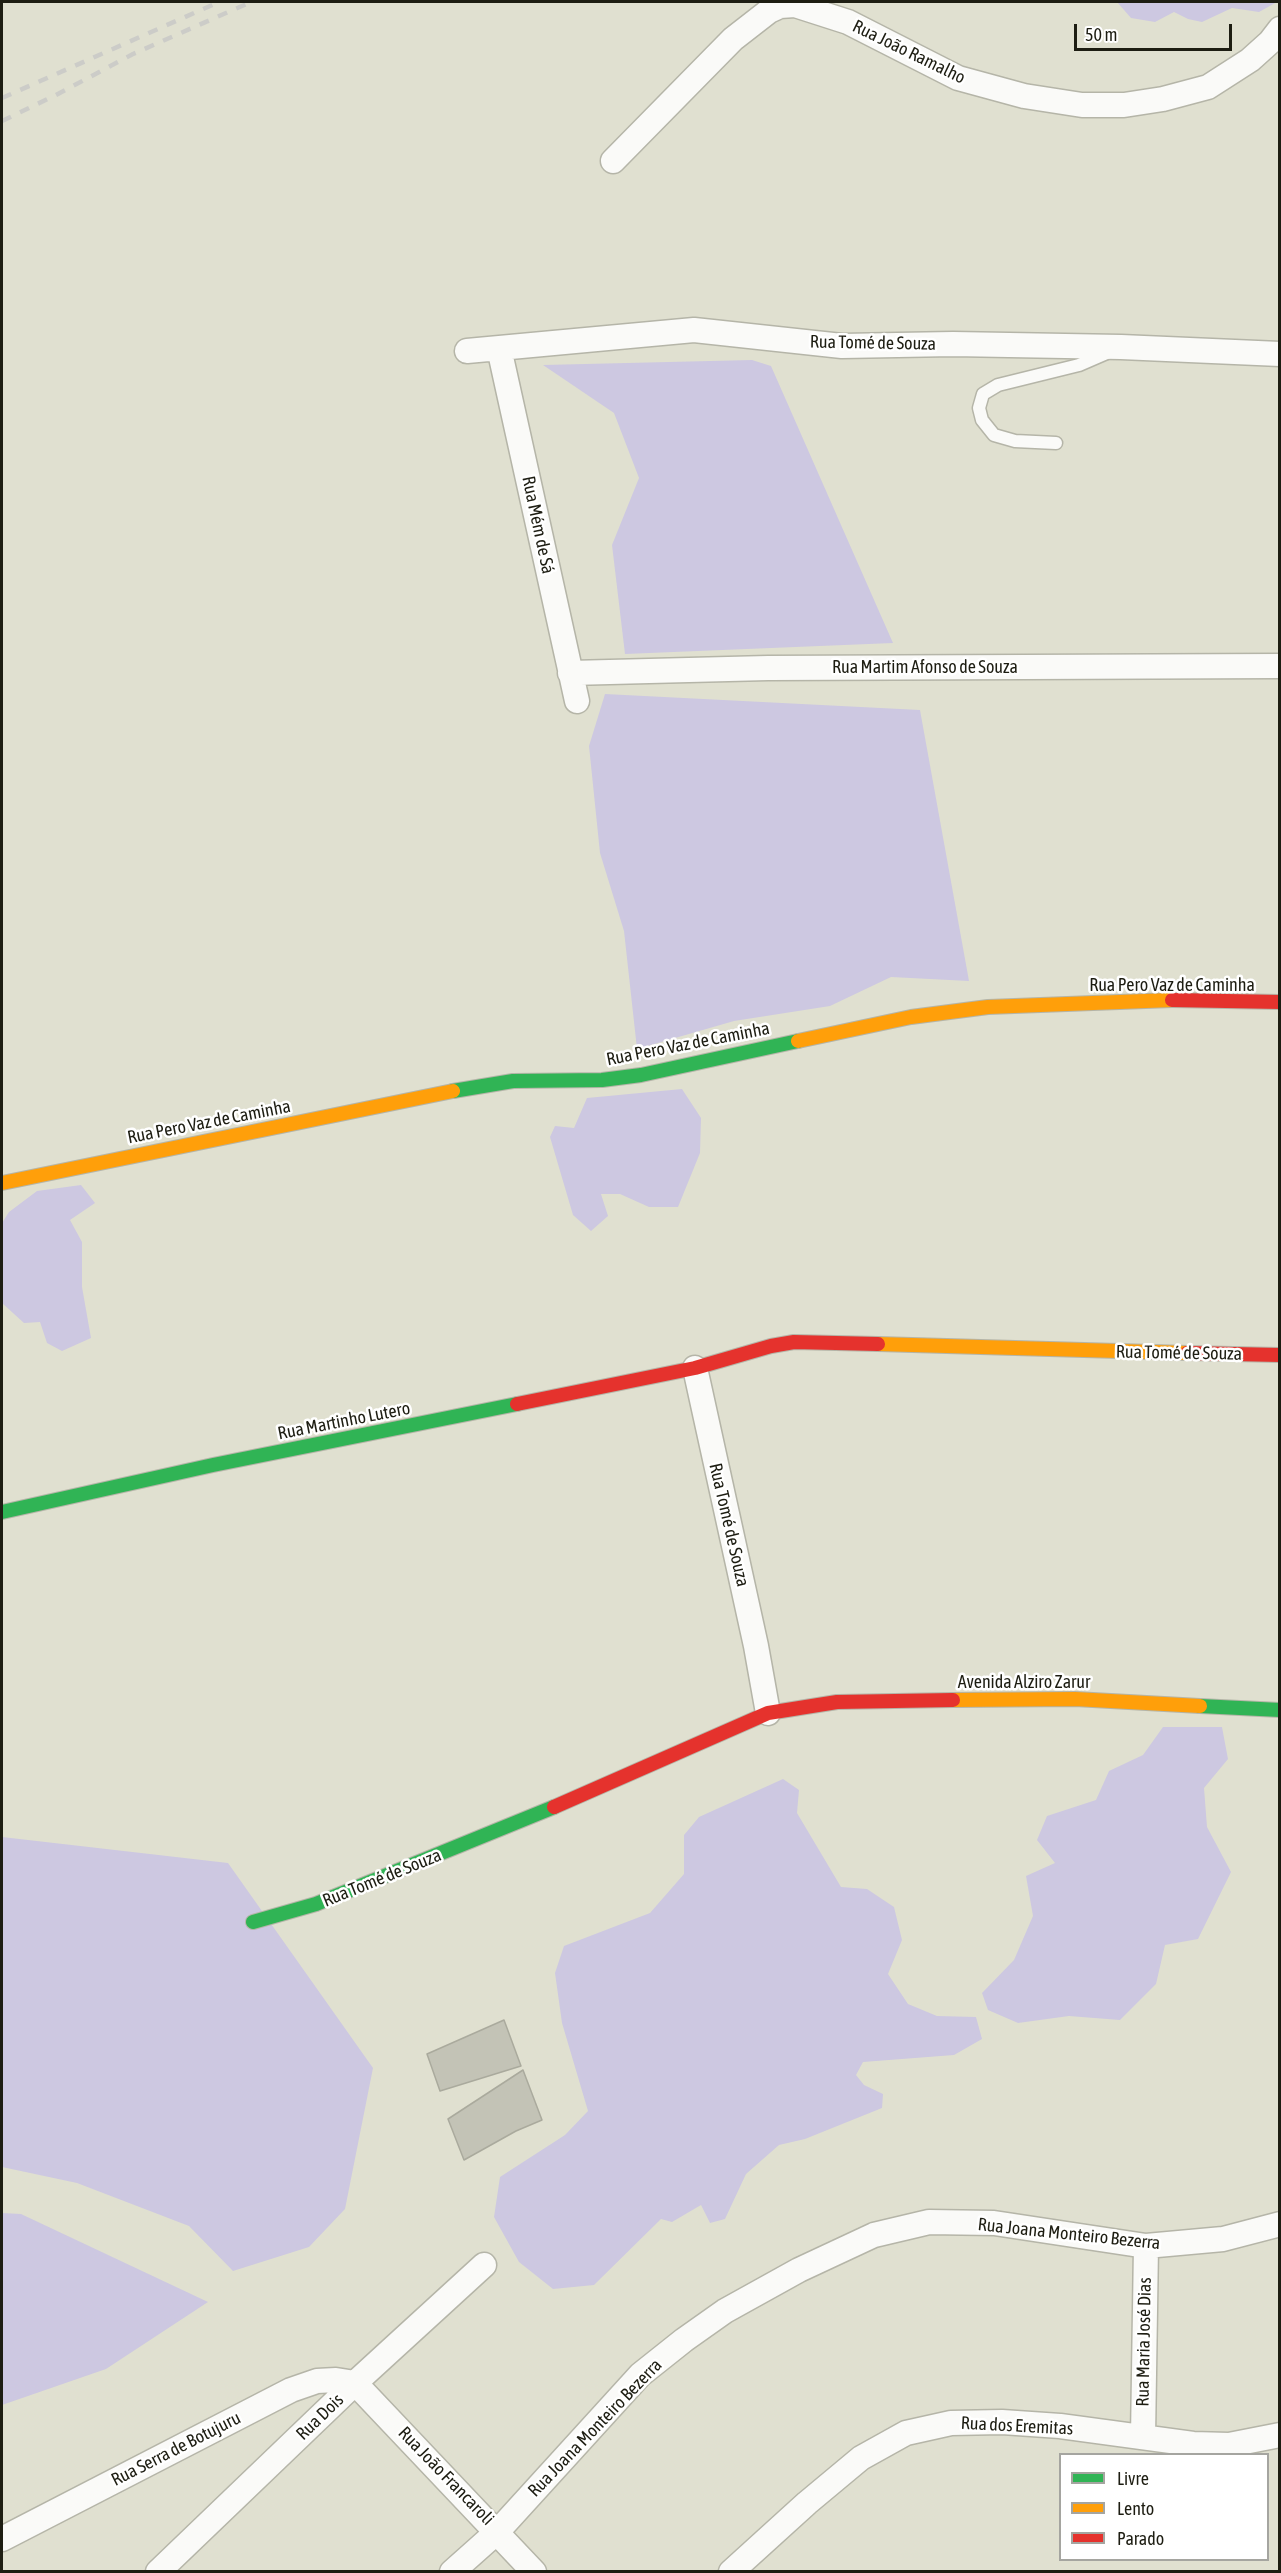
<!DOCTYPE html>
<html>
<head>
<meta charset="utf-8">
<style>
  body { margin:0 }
  #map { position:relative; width:1281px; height:2573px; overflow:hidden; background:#e0e0d0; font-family:"Asap Condensed",sans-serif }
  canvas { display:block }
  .frame { position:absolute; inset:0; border:3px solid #1d1d12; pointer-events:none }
  .legend { position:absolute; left:1059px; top:2453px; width:210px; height:108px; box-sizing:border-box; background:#fff; border:2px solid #a5a5a0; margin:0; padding:8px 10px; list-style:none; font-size:18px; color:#1d1d12 }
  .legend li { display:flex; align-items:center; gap:12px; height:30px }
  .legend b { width:30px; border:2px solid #a5a5a0 }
  .scale { position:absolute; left:1074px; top:24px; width:158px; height:27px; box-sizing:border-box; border:3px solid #1d1d12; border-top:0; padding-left:8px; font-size:18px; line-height:21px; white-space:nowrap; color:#1d1d12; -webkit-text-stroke:4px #fff; paint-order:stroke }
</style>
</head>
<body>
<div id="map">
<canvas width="1281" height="2573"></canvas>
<div class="frame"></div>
<ul class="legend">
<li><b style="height:8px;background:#30b455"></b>Livre</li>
<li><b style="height:8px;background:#ff9f0a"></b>Lento</li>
<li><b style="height:8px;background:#e5322d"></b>Parado</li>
</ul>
<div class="scale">50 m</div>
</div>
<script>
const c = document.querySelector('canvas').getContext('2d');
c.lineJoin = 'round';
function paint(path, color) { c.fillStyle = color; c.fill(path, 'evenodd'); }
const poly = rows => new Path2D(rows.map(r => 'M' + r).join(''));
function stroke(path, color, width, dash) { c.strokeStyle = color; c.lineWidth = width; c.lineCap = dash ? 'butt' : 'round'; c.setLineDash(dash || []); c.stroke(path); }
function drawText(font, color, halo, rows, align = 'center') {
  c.font = font + ' "Asap Condensed",sans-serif'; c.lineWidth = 5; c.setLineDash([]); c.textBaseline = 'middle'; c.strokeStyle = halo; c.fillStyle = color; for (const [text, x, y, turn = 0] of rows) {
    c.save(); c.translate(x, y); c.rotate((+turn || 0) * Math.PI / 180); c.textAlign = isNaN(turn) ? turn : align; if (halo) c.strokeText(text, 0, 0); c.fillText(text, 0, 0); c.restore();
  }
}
paint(poly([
  [1117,2,1277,2,1259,12,1232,8,1202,22,1188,19,1174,12,1155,22,1131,18],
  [752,360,771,366,893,643,625,654,612,545,639,478,614,413,543,365],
  [605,694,920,710,969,981,891,977,830,1006,734,1021,637,1049,624,931,600,853,589,746],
  [682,1089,701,1118,700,1153,678,1207,649,1207,620,1194,601,1194,608,1216,591,1231,573,1215,550,1137,555,1126,574,1128,587,1098],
  [81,1185,95,1203,70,1220,82,1242,82,1287,91,1338,62,1351,47,1343,40,1322,24,1323,2,1303,2,1223,9,1212,37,1191],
  [1163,1727,1222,1727,1228,1759,1204,1788,1207,1827,1231,1872,1198,1939,1165,1945,1156,1984,1120,2020,1069,2016,1018,2023,988,2010,982,1993,1014,1960,1033,1916,1026,1876,1055,1863,1037,1840,1047,1816,1096,1800,1109,1771,1143,1755],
  [783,1779,799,1790,797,1813,841,1887,867,1889,894,1907,902,1940,888,1974,908,2004,937,2016,976,2017,982,2039,954,2055,863,2062,856,2075,864,2085,883,2094,882,2108,805,2139,779,2145,746,2174,725,2219,710,2223,701,2205,672,2222,661,2219,594,2285,553,2289,519,2262,494,2217,500,2177,565,2135,588,2111,562,2023,555,1973,564,1946,650,1913,684,1874,684,1835,699,1817],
  [2,1837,228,1863,373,2068,345,2209,309,2247,233,2271,189,2226,77,2183,2,2167],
  [2,2213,21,2214,208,2302,106,2369,2,2405]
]), '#cdc8e1');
const building = poly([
  [504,2020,521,2066,440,2091,427,2054,504,2020],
  [523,2070,542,2120,516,2131,464,2160,448,2119,523,2070]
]);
paint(building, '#c3c3b6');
stroke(building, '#aaaa9d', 1.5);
const lane = poly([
  [1056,443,1015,441,994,435,982,420,979,408,983,394,998,385,1079,365,1109,352]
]);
const street = poly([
  [613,161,733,39,769,11,780,6,795,5,848,22,958,78,1024,96,1082,105,1124,105,1163,99,1208,87,1250,60,1270,42,1280,29],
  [499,348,577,701],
  [467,351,694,330,842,346,953,344,1121,347,1280,354],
  [570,673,768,668,1280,666],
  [695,1368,756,1646,768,1713],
  [1143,2437,1146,2246],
  [2,2539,291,2390,317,2381,336,2380,355,2383,534,2572],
  [158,2572,355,2383,484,2265],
  [452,2572,498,2531,640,2375,684,2340,725,2311,799,2270,874,2235,929,2222,994,2223,1146,2246,1223,2239,1280,2224],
  [731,2572,807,2503,861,2458,906,2433,951,2423,1002,2422,1060,2426,1193,2444,1229,2445,1280,2435]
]);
const fast = poly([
  [453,1091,513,1081,602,1080,641,1075,798,1041],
  [2,1512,213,1465,517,1404],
  [1200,1706,1280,1710],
  [253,1922,316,1904,554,1807]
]);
const slow = poly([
  [798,1041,911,1017,988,1007,1172,1000],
  [2,1183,453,1091],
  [878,1344,1187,1353],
  [953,1700,1075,1699,1200,1706]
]);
const jam = poly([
  [1172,1000,1280,1002],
  [1187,1353,1280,1355],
  [517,1404,695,1368,771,1346,794,1342,878,1344],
  [554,1807,768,1713,837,1702,953,1700]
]);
stroke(lane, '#b5b5a8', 15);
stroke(street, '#b5b5a8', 27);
stroke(fast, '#b5b5a8', 16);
stroke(slow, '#b5b5a8', 16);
stroke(jam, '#b5b5a8', 16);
stroke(lane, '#fafaf8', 12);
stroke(street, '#fafaf8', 24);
stroke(fast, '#30b455', 14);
stroke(slow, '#ff9f0a', 14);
stroke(jam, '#e5322d', 14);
stroke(poly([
  [2,98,219,2],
  [2,121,56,95,133,54,251,2]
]), '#ccccc8', 4.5, [10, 10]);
drawText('18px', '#1d1d12', '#fff', [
  ["Rua João Ramalho",909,52,26],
  ["Rua Tomé de Souza",873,343,1],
  ["Rua Mém de Sá",538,525,78],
  ["Rua Martim Afonso de Souza",925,667],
  ["Rua Pero Vaz de Caminha",1172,985],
  ["Rua Pero Vaz de Caminha",688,1044,-11],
  ["Rua Pero Vaz de Caminha",209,1122,-11],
  ["Rua Tomé de Souza",1179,1353,1],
  ["Rua Martinho Lutero",344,1421,-11],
  ["Rua Tomé de Souza",729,1525,77],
  ["Avenida Alziro Zarur",1024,1682],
  ["Rua Tomé de Souza",382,1878,-22],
  ["Rua Joana Monteiro Bezerra",1069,2234,6],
  ["Rua Maria José Dias",1144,2342,-89],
  ["Rua Dois",320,2417,-44],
  ["Rua dos Eremitas",1017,2426,3],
  ["Rua Joana Monteiro Bezerra",595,2428,-46],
  ["Rua Serra de Botujuru",176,2449,-27],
  ["Rua João Francaroli",446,2476,46]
]);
</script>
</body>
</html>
